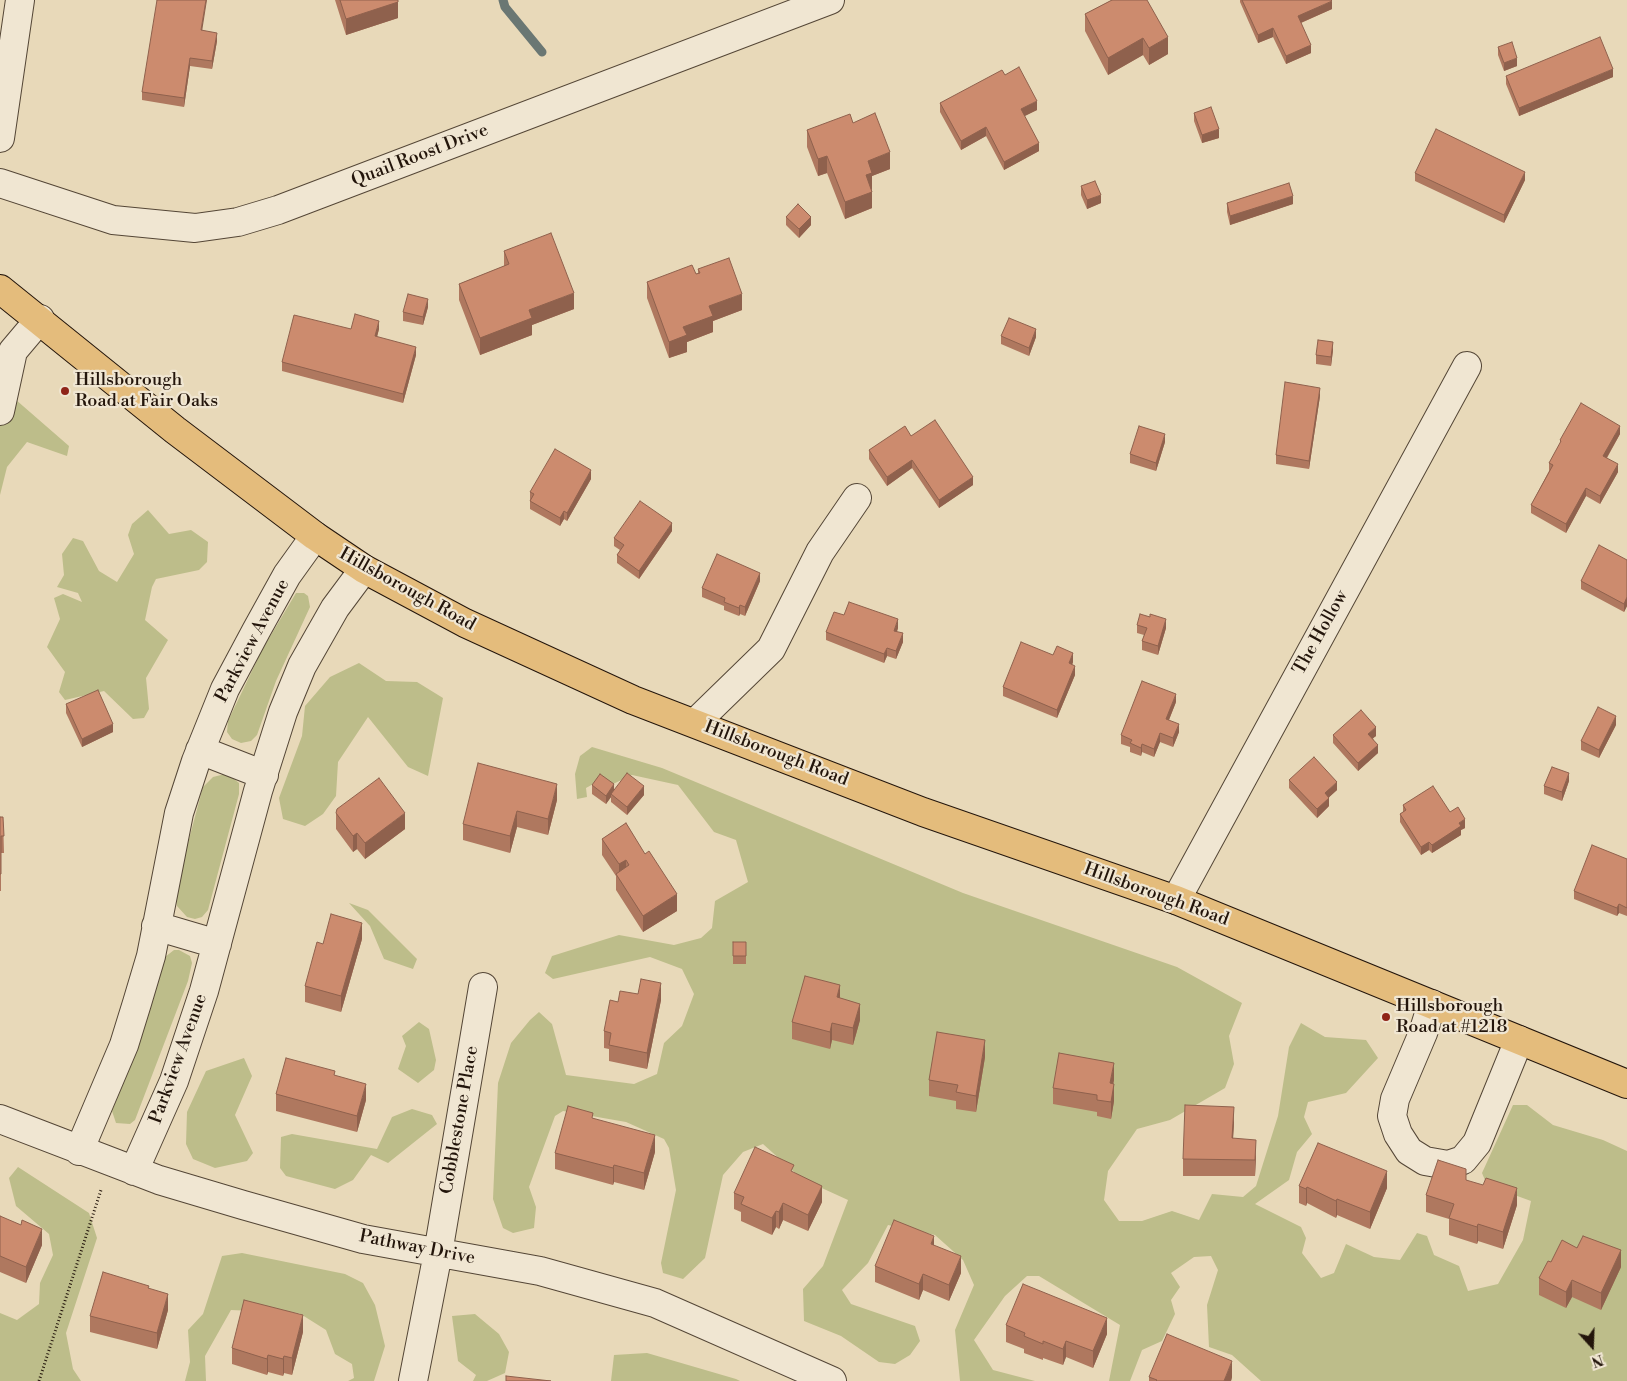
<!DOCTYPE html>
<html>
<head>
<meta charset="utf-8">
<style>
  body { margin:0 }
  #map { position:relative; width:1627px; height:1381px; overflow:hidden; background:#e8d9b9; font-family:"Libre Bodoni",serif }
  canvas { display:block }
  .north { position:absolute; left:1567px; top:1321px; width:50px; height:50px; -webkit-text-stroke:4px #f0e6d2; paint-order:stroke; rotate:160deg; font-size:14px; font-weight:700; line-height:20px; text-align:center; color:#23150b }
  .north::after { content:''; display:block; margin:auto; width:18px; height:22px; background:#23150b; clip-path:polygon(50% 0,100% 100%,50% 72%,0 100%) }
</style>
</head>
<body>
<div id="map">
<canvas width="1627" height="1381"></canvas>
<div class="north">N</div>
</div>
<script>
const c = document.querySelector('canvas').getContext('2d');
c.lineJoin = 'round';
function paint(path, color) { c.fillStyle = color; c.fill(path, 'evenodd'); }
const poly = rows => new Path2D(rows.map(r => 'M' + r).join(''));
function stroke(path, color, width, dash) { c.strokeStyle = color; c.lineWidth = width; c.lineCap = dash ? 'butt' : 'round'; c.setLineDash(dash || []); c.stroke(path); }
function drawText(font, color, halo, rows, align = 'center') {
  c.font = font + ' "Libre Bodoni",serif'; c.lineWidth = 4.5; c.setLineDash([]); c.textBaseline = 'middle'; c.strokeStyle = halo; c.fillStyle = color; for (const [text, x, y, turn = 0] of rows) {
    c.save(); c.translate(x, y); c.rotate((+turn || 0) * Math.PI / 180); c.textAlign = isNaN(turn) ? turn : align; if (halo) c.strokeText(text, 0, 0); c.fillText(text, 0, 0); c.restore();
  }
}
paint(poly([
  [0,386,69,446,67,456,27,442,7,467,0,495],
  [148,510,169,534,191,530,208,542,207,562,199,570,156,579,152,587,145,620,168,640,146,678,149,709,144,718,133,719,104,691,65,700,59,692,65,672,47,647,60,619,54,598,63,594,82,602,78,593,57,587,64,575,62,554,73,538,83,541,99,571,117,582,134,554,128,535,132,524],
  [296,593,304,593,308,596,310,607,276,681,257,735,251,741,241,743,232,739,227,732,228,721,262,650],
  [359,663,386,681,417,682,443,698,428,776,408,767,368,717,338,762,336,796,323,814,305,826,283,819,279,798,302,736,305,706,330,677],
  [592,747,662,768,963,893,1177,967,1242,1003,1229,1036,1234,1064,1225,1088,1170,1120,1137,1129,1108,1171,1104,1200,1119,1221,1142,1221,1172,1211,1199,1220,1212,1194,1243,1197,1256,1186,1278,1116,1289,1047,1301,1023,1325,1037,1366,1040,1378,1058,1346,1093,1308,1102,1304,1117,1312,1134,1297,1152,1289,1180,1255,1204,1301,1227,1306,1238,1302,1253,1321,1278,1334,1273,1346,1244,1374,1257,1400,1260,1417,1233,1427,1236,1434,1255,1459,1266,1468,1291,1498,1284,1523,1240,1531,1201,1487,1185,1482,1173,1513,1105,1527,1105,1553,1125,1603,1140,1627,1151,1627,1381,1261,1381,1232,1355,1209,1347,1207,1305,1218,1270,1211,1256,1194,1257,1171,1273,1180,1287,1171,1300,1175,1314,1162,1341,1142,1350,1130,1381,1109,1381,1120,1325,1039,1276,1027,1276,1005,1296,974,1340,993,1370,1035,1381,960,1381,955,1330,974,1285,963,1260,935,1235,888,1225,868,1263,842,1290,851,1304,915,1326,920,1341,910,1355,895,1364,879,1362,841,1336,804,1321,803,1289,823,1266,848,1200,802,1179,763,1144,743,1152,723,1175,705,1258,683,1279,663,1273,661,1263,676,1190,669,1148,664,1139,626,1122,563,1111,555,1116,529,1187,536,1207,534,1228,513,1233,503,1228,493,1199,498,1083,511,1043,530,1020,539,1012,552,1024,566,1075,634,1084,657,1074,664,1043,682,1026,694,994,682,969,650,957,553,979,545,973,552,956,619,935,674,945,701,938,712,928,715,901,748,882,736,840,714,832,678,785,632,775,613,784,604,778,586,788,587,797,577,799,575,774,580,756],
  [221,775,229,775,239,783,239,794,208,910,202,917,195,919,187,917,177,906,176,900,181,869,203,787,213,777],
  [349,903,368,910,417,959,413,969,384,959,370,926],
  [174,950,179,950,190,956,192,963,188,981,135,1120,130,1124,116,1123,112,1111,139,1043,165,957],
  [419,1022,429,1029,436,1060,434,1070,418,1083,398,1069,406,1046,402,1036],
  [244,1058,252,1076,235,1115,253,1153,247,1161,215,1168,193,1159,186,1144,187,1112,206,1071],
  [412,1109,432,1115,437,1124,388,1163,371,1155,353,1180,335,1189,286,1176,280,1168,281,1137,292,1134,377,1149,392,1117],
  [18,1167,89,1213,97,1238,66,1333,73,1369,81,1381,0,1381,0,1313,17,1320,39,1304,40,1283,53,1255,49,1234,16,1206,9,1178],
  [242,1253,345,1274,363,1283,375,1305,385,1346,374,1381,348,1381,354,1378,352,1364,335,1354,326,1330,299,1313,231,1310,205,1356,206,1381,185,1381,190,1362,188,1330,203,1314,222,1256],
  [475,1314,499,1334,509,1352,505,1373,487,1381,473,1381,476,1375,458,1361,452,1316],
  [647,1353,736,1379,740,1381,611,1381,614,1355]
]), '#bdbd8a');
stroke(poly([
  [503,0,505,7,542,52]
]), '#6a7773', 9);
const minor = poly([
  [0,138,20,0],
  [0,183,113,220,195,228,238,222,278,210,830,0],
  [0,411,13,351,40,319],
  [695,723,771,649,820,552,857,498],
  [200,750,264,775],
  [1176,900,1467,366],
  [156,926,217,944],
  [1432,1004,1423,1033,1395,1099,1392,1116,1398,1134,1409,1151,1425,1161,1448,1165,1463,1160,1477,1143,1519,1040],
  [0,1119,159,1180,243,1205,363,1239,540,1271,655,1303,832,1381],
  [79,1151,124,1045,137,1003,151,956,179,813,196,761,225,689,256,631,287,575,315,536],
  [134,1171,174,1081,204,991,258,791,283,712,302,666,335,608,364,569],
  [413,1381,438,1253,483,987]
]);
const major = poly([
  [0,289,175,430,315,536,364,569,465,623,633,700,923,812,1176,900,1627,1084]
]);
stroke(minor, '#544636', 30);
stroke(major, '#23150b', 30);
stroke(poly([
  [39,1381,101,1190]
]), '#23150b', 3, [1, 2.5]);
stroke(minor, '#f0e6d2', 28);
stroke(major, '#e4bc7c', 28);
paint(poly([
  [335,0,398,0,398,18,346,35],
  [1112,0,1168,54,1149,65,1143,55,1108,75,1085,31,1085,14],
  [1240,0,1242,0,1332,9,1301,23,1311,53,1286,64,1273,37,1258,43,1240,2],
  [202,30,217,41,212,69,190,66,184,107,142,100,142,92],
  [1498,47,1517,66,1504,71,1498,55],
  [1005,75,1037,110,1024,116,1039,151,1004,170,986,136,961,150,940,112,940,103],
  [1506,76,1613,77,1519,116,1506,84],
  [1194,113,1219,138,1202,143,1194,121],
  [853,123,890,169,872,176,872,208,845,219,827,173,818,176,807,147,807,130],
  [1415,173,1525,180,1504,223,1415,181],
  [1081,186,1101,203,1087,209,1081,195],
  [1227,203,1293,204,1230,225,1227,212],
  [786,217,811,225,799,238,786,225],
  [504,251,574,309,532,325,532,335,480,355,459,300,459,284,504,266],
  [698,269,742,310,713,321,713,332,687,342,687,352,669,358,647,298,647,282,696,274,698,273],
  [428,307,423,325,403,321,403,312],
  [351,329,379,329,377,337,416,355,403,403,282,371,282,362],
  [1001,336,1036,337,1029,356,1001,344],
  [1333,350,1331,366,1316,364,1316,355],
  [1320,396,1309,469,1276,464,1276,455],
  [1620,434,1607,458,1618,472,1600,504,1586,496,1566,533,1531,513,1531,505,1549,471,1549,463,1560,444,1560,440],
  [911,436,973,485,939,508,912,468,887,486,869,459,869,450],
  [1165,442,1156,471,1130,463,1130,454],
  [591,479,567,521,564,519,560,526,530,509,530,492],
  [672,531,639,579,617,563,617,555,620,550,614,546,614,538],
  [1627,560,1627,606,1624,612,1581,589,1581,581],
  [760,581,745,616,740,614,739,616,724,610,724,606,702,597,702,588],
  [844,615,898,628,897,632,903,642,896,659,887,656,884,663,826,640,826,632],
  [1137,625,1166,628,1158,655,1142,650,1142,641,1144,635,1137,633],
  [1053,655,1073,662,1072,665,1075,675,1057,718,1003,696,1003,687],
  [1176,702,1169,720,1179,732,1173,747,1160,742,1154,757,1142,752,1141,756,1130,752,1130,747,1121,744,1121,735],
  [66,704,113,732,82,747,66,713],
  [1616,725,1599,758,1581,750,1581,741],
  [1333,735,1376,736,1373,738,1378,753,1358,771,1333,743],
  [1289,780,1337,790,1329,797,1329,806,1317,818,1289,788],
  [1569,781,1562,801,1544,794,1544,786],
  [592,785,614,789,644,795,627,815,611,802,611,797,606,804,592,794],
  [557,800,548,835,517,827,510,853,463,840,463,824],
  [1403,805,1450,812,1465,828,1461,830,1461,835,1432,853,1429,850,1421,855,1400,822,1400,814,1403,812],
  [336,813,405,829,365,859,357,849,353,852,336,829],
  [0,817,3,817,4,853,1,853,1,891,0,891],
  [626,823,677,911,643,932,616,890,616,876,602,855,602,839],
  [1627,859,1627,916,1619,913,1617,916,1574,899,1574,891],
  [362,939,341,1012,305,1002,305,986],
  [733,942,746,942,746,964,733,964],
  [638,994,661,1000,647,1069,609,1061,609,1049,604,1048,604,1031,618,1002],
  [840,998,860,1020,853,1045,832,1040,830,1049,792,1039,792,1022],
  [985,1057,976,1112,956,1109,956,1101,929,1096,929,1080],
  [1114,1080,1113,1084,1114,1101,1111,1119,1097,1116,1097,1112,1053,1104,1053,1088],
  [276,1094,366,1100,357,1132,276,1111],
  [593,1119,655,1152,644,1190,614,1182,613,1185,555,1169,555,1153],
  [1234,1123,1233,1138,1256,1156,1255,1176,1183,1176,1183,1159],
  [794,1173,822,1202,808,1231,783,1220,779,1229,776,1227,772,1235,741,1221,741,1212,734,1209,734,1193],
  [1466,1180,1517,1205,1503,1249,1478,1241,1477,1244,1449,1235,1449,1219,1426,1212,1426,1195],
  [1299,1186,1387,1188,1370,1229,1337,1215,1336,1218,1307,1203,1306,1206,1299,1203],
  [0,1216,42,1245,26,1283,0,1272],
  [1577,1248,1621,1267,1601,1310,1572,1297,1566,1308,1539,1295,1539,1278,1551,1262],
  [875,1266,961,1273,949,1301,923,1290,919,1300,875,1282],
  [149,1289,168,1310,157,1349,90,1332,90,1316],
  [1006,1325,1107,1334,1093,1368,1066,1357,1063,1365,1043,1358,1043,1360,1024,1353,1024,1349,1006,1342],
  [303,1332,292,1375,284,1373,283,1376,268,1372,267,1375,232,1364,232,1348],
  [1149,1377,1232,1377,1231,1381,1149,1381]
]), '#af785f');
paint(poly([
  [206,0,207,0,201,38,201,30],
  [1332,1,1332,9,1298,24,1298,16],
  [398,2,398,18,346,35,346,19],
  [1273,28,1273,37,1258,43,1258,35],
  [217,33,217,41,212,69,212,61],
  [1168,37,1168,54,1149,65,1149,48],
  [1143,38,1143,55,1108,75,1108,58],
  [1311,45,1311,53,1286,64,1286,56],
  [190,58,190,66,184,107,184,98],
  [1517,58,1517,66,1504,71,1504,63],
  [1613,69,1613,77,1519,116,1519,108],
  [1037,101,1037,110,1021,118,1021,109],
  [986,127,986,136,961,150,961,141],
  [1219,129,1219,138,1202,143,1202,135],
  [1039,143,1039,151,1004,170,1004,162],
  [890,152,890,169,872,176,872,189,866,191,866,175,868,161],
  [827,156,827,173,818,176,818,159],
  [1525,172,1525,180,1504,223,1504,215],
  [872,192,872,208,845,219,845,202],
  [1101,195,1101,203,1087,209,1087,200],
  [1293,196,1293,204,1230,225,1230,216],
  [811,217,811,225,799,238,799,229],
  [574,293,574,309,532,325,532,335,480,355,480,338,529,310],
  [742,294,742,310,713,321,713,332,687,342,687,352,669,358,669,342,683,327,709,306],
  [428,299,428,307,423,325,423,317],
  [379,321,379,329,375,344,375,336],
  [1036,329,1036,337,1029,356,1029,348],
  [1333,342,1333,350,1331,366,1331,357],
  [416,347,416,355,403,403,403,394],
  [1320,388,1320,396,1309,469,1309,461],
  [1620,426,1620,434,1603,464,1603,456],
  [1165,434,1165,442,1156,471,1156,463],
  [912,460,912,468,887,486,887,477],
  [1618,464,1618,472,1600,504,1600,496],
  [591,470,591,479,567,521,567,513],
  [973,477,973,485,939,508,939,500],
  [1586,488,1586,496,1566,533,1566,524],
  [564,511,564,519,560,526,560,518],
  [672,523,672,531,639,579,639,571],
  [760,573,760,581,745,616,745,607],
  [1627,597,1627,606,1624,612,1624,604],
  [740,605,740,614,739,616,739,608],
  [898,619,898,628,894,639,894,631],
  [1166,619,1166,628,1158,655,1158,646],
  [903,633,903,642,896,659,896,651],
  [887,648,887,656,884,663,884,654],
  [1073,653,1073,662,1069,672,1069,663],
  [1075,666,1075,675,1057,718,1057,710],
  [1176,694,1176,702,1166,727,1166,719],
  [1616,716,1616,725,1599,758,1599,750],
  [113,724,113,732,82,747,82,739],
  [1179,724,1179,732,1173,747,1173,738],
  [1376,727,1376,736,1368,742,1368,734],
  [1160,733,1160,742,1154,757,1154,749],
  [1142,744,1142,752,1141,756,1141,748],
  [1378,745,1378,753,1358,771,1358,763],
  [1569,773,1569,781,1562,801,1562,792],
  [1337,782,1337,790,1325,801,1325,793],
  [557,784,557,800,548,835,548,819],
  [614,784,614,793,611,794,611,797,606,804,606,796],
  [644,786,644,795,627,815,627,807],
  [1329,798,1329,806,1317,818,1317,809],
  [517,811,517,827,510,853,510,836],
  [405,813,405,829,365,859,365,843],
  [1465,819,1465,828,1461,830,1461,835,1432,853,1432,845,1459,823],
  [357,833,357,849,353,852,353,836],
  [1429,842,1429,850,1421,855,1421,847],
  [626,860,626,876,619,879,619,864],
  [677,894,677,911,643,932,643,916],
  [1619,904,1619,913,1617,916,1617,908],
  [362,923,362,939,341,1012,341,996],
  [661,983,661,1000,647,1069,647,1053],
  [840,985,840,1002,837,997],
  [860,1004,860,1020,853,1045,853,1028],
  [832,1023,832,1040,830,1049,830,1032],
  [985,1040,985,1057,976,1112,976,1096],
  [1114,1063,1114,1080,1110,1100,1110,1083],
  [366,1084,366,1100,357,1132,357,1116],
  [1114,1084,1114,1101,1111,1119,1111,1102],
  [1234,1107,1234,1123,1232,1155,1232,1138],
  [655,1135,655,1152,644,1190,644,1173],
  [1256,1140,1256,1156,1255,1176,1255,1160],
  [614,1165,614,1182,613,1185,613,1168],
  [1387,1171,1387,1188,1370,1229,1370,1212],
  [822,1186,822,1202,808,1231,808,1215],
  [1307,1187,1307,1203,1306,1206,1306,1189],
  [1517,1188,1517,1205,1503,1249,1503,1232],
  [1337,1199,1337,1215,1336,1218,1336,1201],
  [783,1203,783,1220,779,1229,779,1212],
  [776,1211,776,1227,772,1235,772,1218],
  [1478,1224,1478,1241,1477,1244,1477,1227],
  [42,1229,42,1245,26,1283,26,1267],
  [934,1236,934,1253,931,1244],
  [1621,1250,1621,1267,1601,1310,1601,1293],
  [961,1256,961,1273,949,1301,949,1285],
  [923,1274,923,1290,919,1300,919,1284],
  [1572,1280,1572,1297,1566,1308,1566,1292],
  [168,1294,168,1310,157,1349,157,1333],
  [303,1315,303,1332,292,1375,292,1358],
  [1107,1318,1107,1334,1093,1368,1093,1351],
  [1066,1341,1066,1357,1063,1365,1063,1349],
  [268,1355,268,1372,267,1375,267,1359],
  [284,1356,284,1373,283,1376,283,1359],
  [1232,1361,1232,1377,1231,1381,1224,1381]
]), '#8f614d');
const building = poly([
  [157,0,206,0,201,30,217,33,212,61,190,58,184,98,142,92,157,0],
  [340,0,398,0,398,2,346,19,340,0],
  [1112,0,1147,0,1168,37,1149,48,1143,38,1108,58,1085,14,1112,0],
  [1242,0,1331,0,1332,1,1298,16,1311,45,1286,56,1273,28,1258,35,1242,0],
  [1600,37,1613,69,1519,108,1506,76,1600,37],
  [1512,42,1517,58,1504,63,1498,47,1512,42],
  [1019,67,1037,101,1021,109,1039,143,1004,162,986,127,961,141,940,103,1002,70,1005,75,1019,67],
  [1211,107,1219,129,1202,135,1194,113,1211,107],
  [875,113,890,152,868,161,872,173,866,175,872,192,845,202,827,156,818,159,807,130,850,114,853,123,875,113],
  [1436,129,1525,172,1504,215,1415,173,1436,129],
  [1095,181,1101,195,1087,200,1081,186,1095,181],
  [1289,183,1293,196,1230,216,1227,203,1289,183],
  [798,204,811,217,799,229,786,217,798,204],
  [551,233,574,293,529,310,532,318,480,338,459,284,509,264,504,251,551,233],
  [729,258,742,294,709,306,713,316,683,327,687,335,669,342,647,282,692,265,696,274,700,273,698,269,729,258],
  [408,294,428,299,423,317,403,312,408,294],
  [355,314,379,321,375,336,416,347,403,394,282,362,294,315,351,329,355,314],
  [1009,318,1036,329,1029,348,1001,336,1009,318],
  [1318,340,1333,342,1331,357,1316,355,1318,340],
  [1285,382,1320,388,1309,461,1276,455,1285,382],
  [1581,403,1620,426,1603,456,1618,464,1600,496,1586,488,1566,524,1531,505,1553,465,1549,463,1561,441,1560,440,1581,403],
  [935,420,973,477,939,500,912,460,887,477,869,450,905,426,911,436,935,420],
  [1139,426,1165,434,1156,463,1130,454,1139,426],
  [555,449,591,470,567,513,564,511,560,518,530,501,534,494,530,492,555,449],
  [640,501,672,523,639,571,617,555,624,545,614,538,640,501],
  [1599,545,1627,560,1627,597,1624,604,1581,581,1599,545],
  [717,554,760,573,745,607,740,605,739,608,724,602,725,598,702,588,717,554],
  [849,602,898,619,894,631,903,633,896,651,887,648,884,654,826,632,834,612,844,615,849,602],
  [1140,614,1150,617,1150,614,1166,619,1158,646,1142,641,1147,628,1137,625,1140,614],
  [1021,642,1053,655,1057,646,1073,653,1069,663,1075,666,1057,710,1003,687,1021,642],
  [1142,681,1176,694,1166,719,1179,724,1173,738,1160,733,1154,749,1142,744,1141,748,1130,743,1132,740,1121,735,1142,681],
  [98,690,113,724,82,739,66,704,98,690],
  [1598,707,1616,716,1599,750,1581,741,1598,707],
  [1361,710,1376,727,1368,734,1378,745,1358,763,1333,735,1361,710],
  [1314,757,1337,782,1325,793,1329,798,1317,809,1289,780,1314,757],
  [478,763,557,784,548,819,517,811,510,836,463,824,478,763],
  [1552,767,1569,773,1562,792,1544,786,1552,767],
  [627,773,644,786,627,807,611,794,627,773],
  [600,774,614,784,606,796,592,785,600,774],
  [379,778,405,813,365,843,357,833,353,836,336,813,337,809,379,778],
  [1433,786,1450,812,1458,807,1465,819,1459,823,1461,826,1432,845,1429,842,1421,847,1400,814,1406,810,1403,805,1433,786],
  [0,817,3,817,4,836,1,836,1,874,0,874,0,817],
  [626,823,645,854,649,851,677,894,643,916,616,874,629,865,626,860,619,864,602,839,626,823],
  [1592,845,1627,859,1627,908,1619,904,1617,908,1574,891,1592,845],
  [331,914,362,923,341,996,305,986,317,942,323,944,331,914],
  [733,942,746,942,746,956,733,956,733,942],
  [805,976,840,985,837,997,860,1004,853,1028,832,1023,830,1032,792,1022,805,976],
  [641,979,661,983,647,1053,609,1045,611,1033,604,1031,610,1000,618,1002,620,991,638,994,641,979],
  [937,1032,985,1040,976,1096,956,1092,958,1085,929,1080,937,1032],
  [1059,1053,1114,1063,1110,1083,1114,1084,1111,1102,1097,1100,1097,1095,1053,1088,1059,1053],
  [286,1058,335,1071,334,1075,366,1084,357,1116,276,1094,286,1058],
  [1185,1105,1234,1107,1232,1138,1256,1140,1255,1160,1183,1159,1185,1105],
  [568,1106,593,1113,592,1118,655,1135,644,1173,614,1165,613,1168,555,1153,568,1106],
  [1318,1143,1387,1171,1370,1212,1337,1199,1336,1201,1307,1187,1306,1189,1299,1186,1318,1143],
  [755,1147,794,1165,791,1171,822,1186,808,1215,783,1203,779,1212,776,1211,772,1218,741,1204,744,1197,734,1193,755,1147],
  [1438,1160,1466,1169,1466,1180,1483,1185,1486,1178,1517,1188,1503,1232,1478,1224,1477,1227,1449,1218,1454,1204,1426,1195,1438,1160],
  [0,1216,21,1225,22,1220,42,1229,26,1267,0,1256,0,1216],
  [894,1220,934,1236,931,1244,961,1256,949,1285,923,1274,919,1284,875,1266,894,1220],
  [1583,1236,1621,1250,1601,1293,1572,1280,1566,1292,1539,1278,1548,1261,1551,1262,1562,1240,1577,1248,1583,1236],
  [103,1272,149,1286,148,1288,168,1294,157,1333,90,1316,103,1272],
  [1023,1284,1107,1318,1093,1351,1066,1341,1063,1349,1043,1341,1043,1344,1024,1336,1025,1333,1006,1325,1023,1284],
  [244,1300,303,1315,292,1358,284,1356,283,1359,268,1355,267,1359,232,1348,244,1300],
  [1167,1334,1232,1361,1224,1381,1156,1381,1157,1380,1149,1377,1167,1334],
  [506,1376,551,1381,506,1381,506,1376]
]);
paint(building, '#cc8b6e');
stroke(building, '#8f614d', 1);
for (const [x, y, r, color] of [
  [65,391,5,"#8f2418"],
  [1386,1017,5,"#8f2418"]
]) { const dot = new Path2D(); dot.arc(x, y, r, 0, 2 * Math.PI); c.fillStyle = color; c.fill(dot); stroke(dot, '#f0e6d2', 2); }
drawText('18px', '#23150b', '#f0e6d2', [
  ["Quail Roost Drive",420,156,-21],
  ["Hillsborough Road",407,590,29],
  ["The Hollow",1321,633,-61],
  ["Parkview Avenue",253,641,-62],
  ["Hillsborough Road",776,754,21],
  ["Hillsborough Road",1156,895,20],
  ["Parkview Avenue",179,1059,-70],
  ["Cobblestone Place",460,1120,-80],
  ["Pathway Drive",417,1248,11]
]);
drawText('18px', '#23150b', '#f0e6d2', [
  ["Hillsborough",75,381],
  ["Road at Fair Oaks",75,402],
  ["Hillsborough",1396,1007],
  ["Road at #1218",1396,1028]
], 'left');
</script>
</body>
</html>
